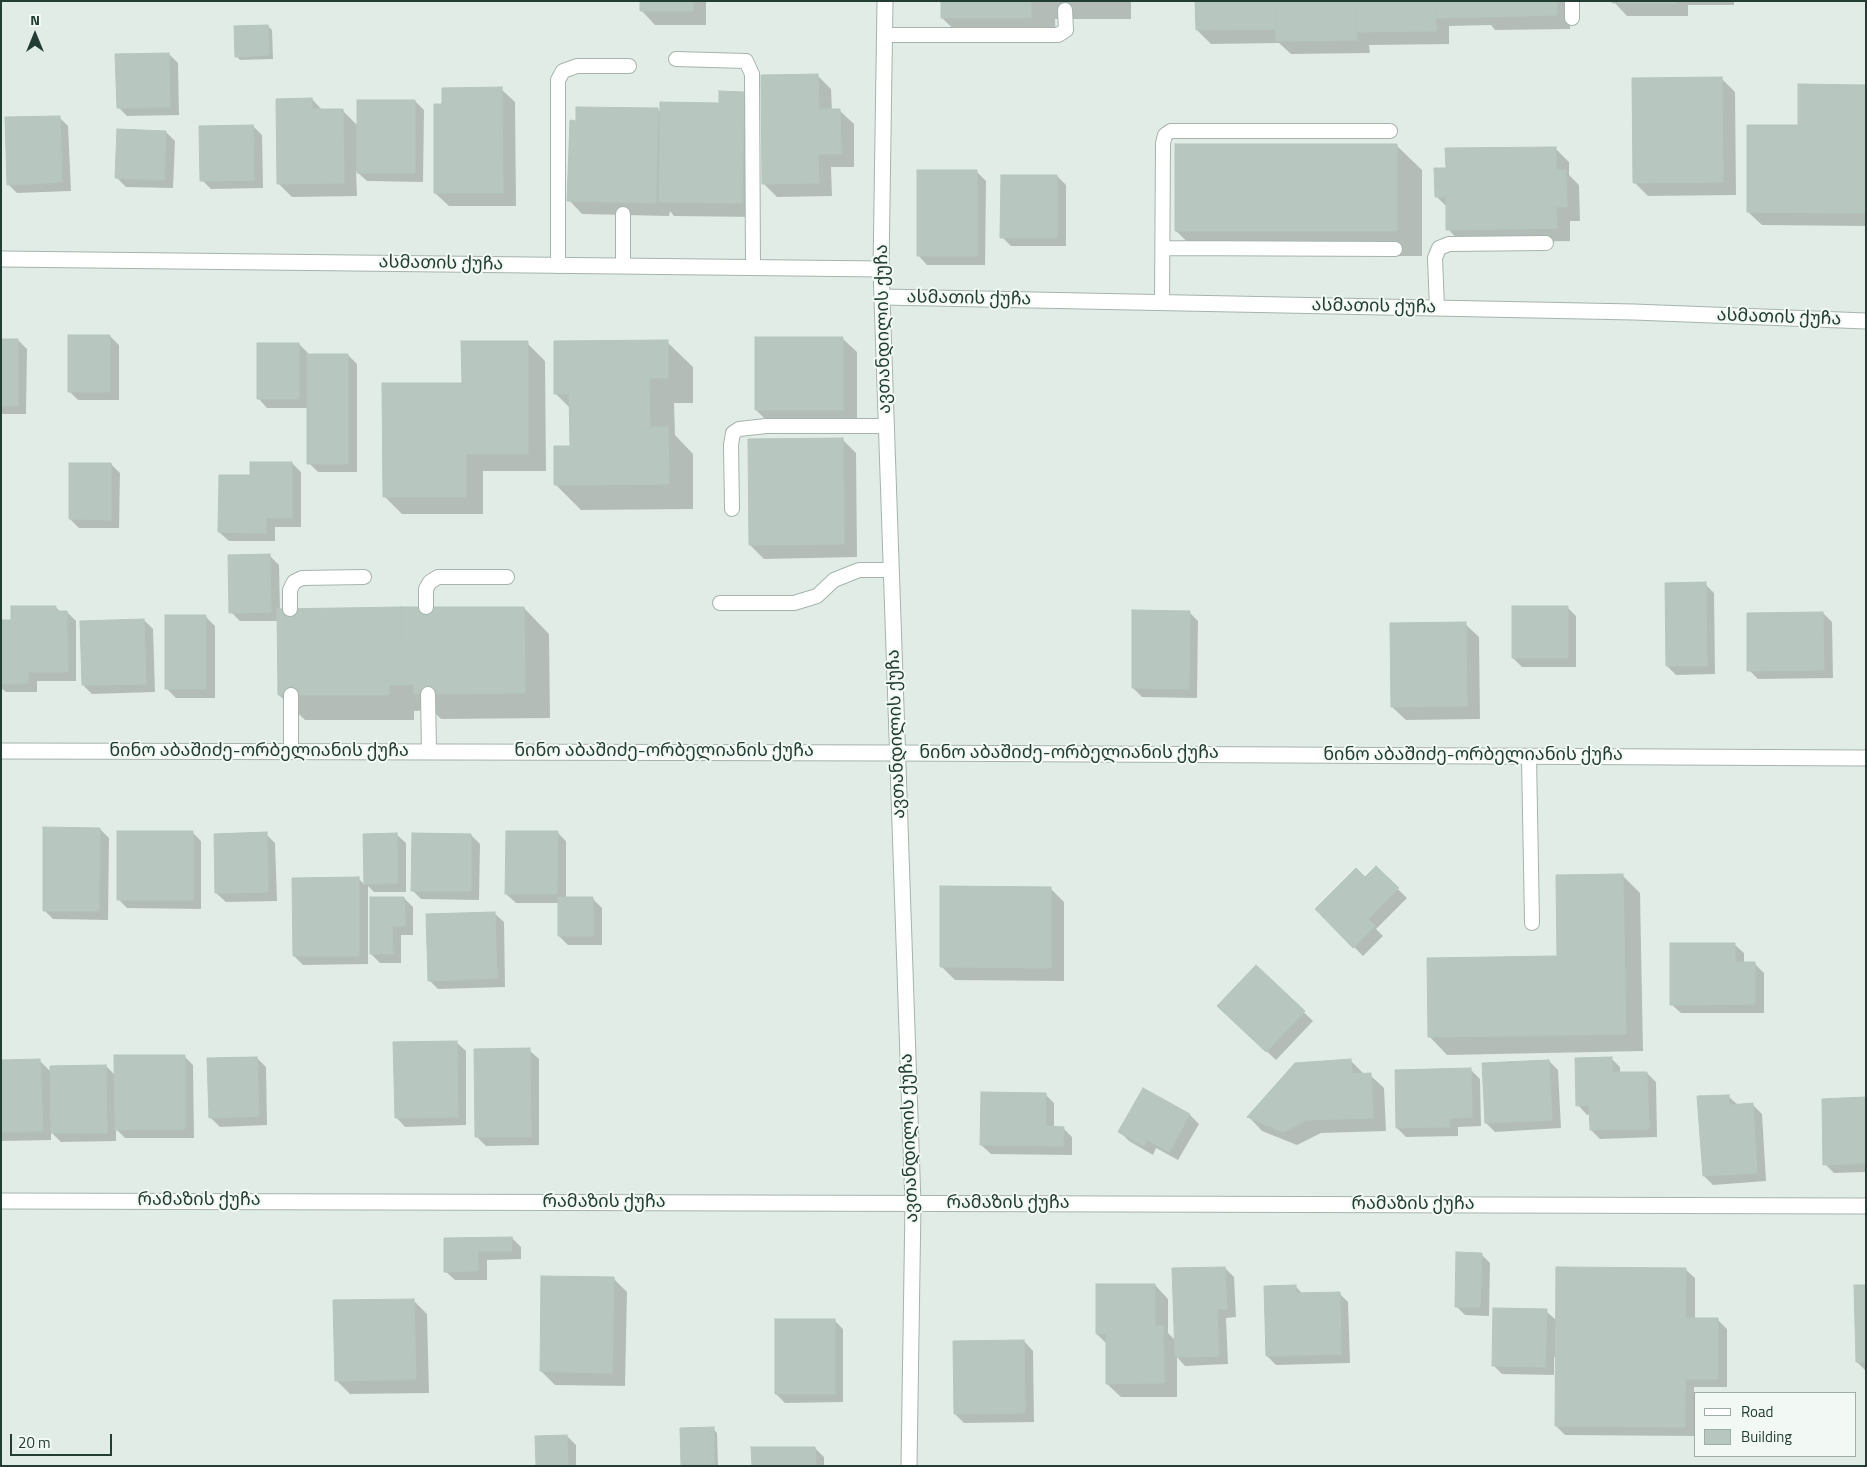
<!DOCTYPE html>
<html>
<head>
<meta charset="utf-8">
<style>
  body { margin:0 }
  #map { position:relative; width:1867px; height:1467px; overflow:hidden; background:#e2ece7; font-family:"Titillium Web",sans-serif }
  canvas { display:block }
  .frame { position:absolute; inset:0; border:2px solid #223d33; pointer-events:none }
  .legend { position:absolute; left:1694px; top:1392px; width:162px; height:65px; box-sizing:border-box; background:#f2f9f5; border:1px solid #9faea7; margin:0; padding:6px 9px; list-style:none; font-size:15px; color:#223d33 }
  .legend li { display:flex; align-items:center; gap:10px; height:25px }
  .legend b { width:25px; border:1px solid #9faea7 }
  .north { position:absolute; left:10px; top:10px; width:50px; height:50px; -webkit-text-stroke:4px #f2f9f5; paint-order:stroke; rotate:0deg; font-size:14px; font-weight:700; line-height:20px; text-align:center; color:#223d33 }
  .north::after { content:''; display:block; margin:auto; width:18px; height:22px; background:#223d33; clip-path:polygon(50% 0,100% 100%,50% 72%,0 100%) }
  .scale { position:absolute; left:10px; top:1434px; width:102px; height:22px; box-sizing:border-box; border:2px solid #223d33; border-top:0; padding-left:6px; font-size:15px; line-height:18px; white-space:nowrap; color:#223d33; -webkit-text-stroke:4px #f2f9f5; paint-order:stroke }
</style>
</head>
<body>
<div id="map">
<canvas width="1867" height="1467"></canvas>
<div class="frame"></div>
<ul class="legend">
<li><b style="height:6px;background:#fff"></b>Road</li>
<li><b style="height:14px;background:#b7c7bf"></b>Building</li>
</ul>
<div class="north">N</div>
<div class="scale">20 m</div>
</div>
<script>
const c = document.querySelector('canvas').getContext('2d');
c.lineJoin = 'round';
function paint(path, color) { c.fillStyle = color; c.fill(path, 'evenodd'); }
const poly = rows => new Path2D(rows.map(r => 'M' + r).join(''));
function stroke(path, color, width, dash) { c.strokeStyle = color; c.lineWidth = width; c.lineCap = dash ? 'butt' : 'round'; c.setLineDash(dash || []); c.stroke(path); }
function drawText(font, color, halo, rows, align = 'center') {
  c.font = font + ' "Titillium Web","Noto Sans Georgian",sans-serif'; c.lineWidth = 4; c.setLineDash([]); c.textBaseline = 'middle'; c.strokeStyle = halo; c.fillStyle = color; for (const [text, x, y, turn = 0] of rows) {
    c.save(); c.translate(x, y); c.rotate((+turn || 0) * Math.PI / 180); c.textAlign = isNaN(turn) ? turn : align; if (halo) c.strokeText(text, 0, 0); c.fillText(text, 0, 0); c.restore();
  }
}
paint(poly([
  [642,1,706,1,706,25,655,25,642,11],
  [942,1,1131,1,1131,19,1055,19,1056,43,968,43,942,18],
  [1197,1,1570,1,1570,29,1495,30,1491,25,1449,26,1449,44,1369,45,1370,53,1291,54,1279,43,1211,44,1197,30],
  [1613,1,1734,1,1734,5,1688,5,1688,16,1627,16],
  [268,26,272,30,273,59,240,60,236,56],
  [169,54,178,63,179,115,127,116,118,107],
  [817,75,831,89,832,111,840,111,854,124,854,167,831,167,832,196,777,197,763,183],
  [1721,78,1735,92,1736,195,1648,196,1634,182],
  [1866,87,1866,226,1762,225,1748,212,1799,127],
  [501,89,515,102,516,206,449,206,435,193,443,106],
  [743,93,757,107,756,217,674,216,670,211,669,216,582,214,569,200,578,122,658,110,662,113,721,104],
  [312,99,323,111,342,110,358,126,415,101,424,110,423,182,367,181,356,171,357,196,292,197,278,183],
  [59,117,68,126,71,191,17,193,8,184],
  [253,126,262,135,263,188,211,189,202,180],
  [166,132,175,141,173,188,126,187,117,178],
  [1396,145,1422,170,1422,256,1202,256,1176,231],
  [1555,148,1569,162,1569,175,1579,185,1580,221,1570,221,1570,241,1461,243,1448,229,1448,208,1436,196,1447,169],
  [977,172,986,181,985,265,927,265,918,255],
  [1057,176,1066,185,1066,246,1011,246,1002,237],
  [110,336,119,345,119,400,78,400,69,391],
  [843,339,857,352,857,424,770,424,756,410],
  [1,340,18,340,27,349,26,414,1,414],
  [667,342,693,367,693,403,674,403,675,435,693,454,693,509,581,510,555,484,571,447,571,409,555,393],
  [527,343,545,361,546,471,483,471,483,514,402,514,384,496,463,384],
  [299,344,308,353,308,355,348,355,357,364,357,472,318,472,309,463,309,408,267,408,258,398],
  [842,439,856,453,857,557,764,559,750,545],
  [292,463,301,472,301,527,275,527,275,541,229,541,219,532,251,477],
  [111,464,120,473,119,528,79,528,70,519],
  [270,556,279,565,280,610,524,608,549,634,550,718,441,719,432,710,414,711,414,720,305,720,279,695,279,621,240,621,231,612],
  [1705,584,1714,593,1715,674,1676,675,1667,666],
  [55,607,61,612,67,612,76,621,76,681,37,681,37,692,6,692,1,688,1,621,12,621],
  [1567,607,1576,616,1576,667,1522,667,1513,658],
  [1189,612,1198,621,1197,698,1142,697,1133,688],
  [1823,613,1832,622,1833,678,1758,679,1749,670],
  [206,617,215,626,215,698,176,698,167,689],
  [144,620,153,629,155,692,92,694,83,685],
  [1465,624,1479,637,1480,719,1406,720,1392,707],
  [100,829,109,838,108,920,53,919,44,910],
  [192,832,201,841,201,909,127,908,118,899],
  [557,832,566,841,566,898,593,899,602,908,602,945,568,945,559,936,559,903,516,903,506,894],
  [266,834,275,843,277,901,226,902,216,893],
  [396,834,406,843,406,892,374,892,368,886,368,964,303,965,294,956,358,878,365,885,364,835],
  [471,835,480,844,479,900,421,899,412,890],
  [1376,868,1407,898,1376,929,1383,936,1363,956,1316,909,1365,879],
  [1622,875,1640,893,1643,1051,1447,1055,1429,1036,1558,957],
  [1050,888,1064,902,1064,981,955,980,941,966],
  [404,898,413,907,413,935,401,935,401,963,380,963,371,954],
  [494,913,504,922,505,987,438,989,429,980],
  [1734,944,1744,953,1744,964,1755,964,1764,973,1764,1013,1681,1013,1671,1004],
  [1256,967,1313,1021,1276,1060,1228,1015],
  [456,1042,466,1051,466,1125,405,1127,396,1117],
  [529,1050,539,1059,539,1145,486,1146,477,1137],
  [184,1056,193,1065,194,1138,125,1138,116,1129,116,1141,61,1142,51,1132,51,1140,1,1141,1,1062,40,1061,51,1072,106,1066,116,1076],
  [257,1058,266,1067,267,1125,220,1127,210,1117],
  [1611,1058,1620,1067,1620,1073,1647,1073,1656,1082,1657,1137,1600,1139,1591,1130,1591,1114,1587,1115,1578,1105],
  [1351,1061,1365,1075,1370,1075,1384,1088,1386,1131,1321,1133,1297,1145,1262,1131,1249,1117],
  [1549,1061,1558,1070,1561,1128,1495,1132,1486,1123],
  [1471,1070,1480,1079,1481,1126,1458,1127,1458,1136,1406,1137,1397,1128],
  [1144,1089,1190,1115,1199,1124,1178,1160,1156,1148,1153,1155,1129,1141,1120,1132],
  [1045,1094,1054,1103,1054,1128,1063,1128,1072,1137,1072,1155,991,1154,981,1145],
  [1728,1096,1738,1105,1752,1104,1762,1114,1766,1181,1713,1185,1704,1176],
  [1866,1098,1866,1172,1834,1173,1825,1164],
  [512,1238,521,1247,521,1259,487,1260,487,1280,455,1280,445,1271,445,1239],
  [1481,1254,1490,1263,1489,1316,1465,1315,1456,1306],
  [1225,1268,1234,1277,1236,1317,1226,1318,1228,1364,1185,1366,1177,1357,1177,1397,1121,1397,1107,1384,1107,1344,1097,1334,1155,1285,1168,1299,1168,1333,1175,1340],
  [1685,1269,1695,1278,1695,1320,1718,1320,1727,1329,1727,1387,1694,1387,1694,1436,1565,1435,1556,1426,1557,1357,1554,1357,1554,1375,1502,1374,1493,1365,1546,1311,1557,1321],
  [613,1278,627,1292,625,1386,555,1385,541,1371],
  [1295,1286,1303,1294,1339,1293,1348,1302,1350,1363,1276,1365,1267,1356],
  [1866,1286,1866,1371,1857,1362],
  [413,1300,427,1314,429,1393,350,1394,337,1381],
  [834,1320,843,1329,843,1402,785,1403,776,1394],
  [1024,1341,1033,1351,1034,1422,964,1423,955,1414],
  [713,1429,717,1433,718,1466,684,1466,682,1464],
  [567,1436,576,1445,576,1466,537,1466],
  [815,1448,824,1457,824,1466,753,1466]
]), '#0003');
const building = poly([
  [640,1,693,1,693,11,640,11,640,1],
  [941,1,1031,1,1031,18,941,18,941,1],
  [1195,1,1275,1,1276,29,1196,30,1195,1],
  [1275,1,1356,1,1357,40,1276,41,1275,1],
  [1356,1,1436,1,1436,31,1356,32,1356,1],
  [1436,1,1480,1,1480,17,1436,18,1436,1],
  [1480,1,1557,1,1557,15,1480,17,1480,1],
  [1612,1,1675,1,1675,3,1612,3,1612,1],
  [268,25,269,55,235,57,234,26,268,25],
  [169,53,170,107,117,108,115,54,169,53],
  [818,74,819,109,840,109,841,154,818,154,819,183,762,184,761,75,818,74],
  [1722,77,1723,182,1633,183,1632,78,1722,77],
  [1798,84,1866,85,1866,213,1747,212,1747,125,1798,125,1798,84],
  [502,87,503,193,434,193,434,104,442,104,442,88,502,87],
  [719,91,744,92,742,203,659,202,660,102,719,103,719,91],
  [312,98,312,109,343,109,344,183,277,184,276,99,312,98],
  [357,100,415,100,415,173,357,173,357,100],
  [576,107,658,108,656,203,567,201,570,120,576,121,576,107],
  [60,116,62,182,7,185,5,117,60,116],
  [253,125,254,180,200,181,199,126,253,125],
  [117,129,166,131,164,180,115,178,117,129],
  [1175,144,1397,144,1397,231,1175,231,1175,144],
  [1556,147,1556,170,1566,170,1567,207,1556,207,1557,228,1446,230,1446,197,1435,197,1434,168,1446,168,1445,148,1556,147],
  [917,170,977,170,977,256,917,256,917,170],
  [1001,175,1057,175,1057,238,1000,238,1001,175],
  [68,335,110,335,110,392,68,392,68,335],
  [755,337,843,337,843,410,755,410,755,337],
  [1,339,18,339,18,406,1,406,1,339],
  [668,340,668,378,649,378,650,427,668,427,669,484,554,485,554,446,570,446,569,394,554,394,554,341,668,340],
  [461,341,528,341,528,454,466,454,466,497,383,497,382,383,462,383,461,341],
  [257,343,299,343,299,399,257,399,257,343],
  [307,354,348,354,348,464,307,464,307,354],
  [843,438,844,544,749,545,748,439,843,438],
  [250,462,292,462,292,518,266,518,266,533,218,532,219,475,250,475,250,462],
  [69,463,111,463,111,520,69,519,69,463],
  [270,554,271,612,229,613,228,555,270,554],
  [1706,582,1707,666,1666,666,1665,583,1706,582],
  [11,606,56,606,56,611,67,611,68,672,28,672,28,683,1,684,1,620,11,620,11,606],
  [1512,606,1568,606,1568,658,1512,658,1512,606],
  [401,607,402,685,389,685,389,695,278,695,277,609,401,607],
  [401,607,524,607,525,693,414,694,414,684,402,685,401,607],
  [1132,610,1190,611,1189,689,1132,688,1132,610],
  [1823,612,1824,670,1747,671,1747,613,1823,612],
  [165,615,206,615,206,689,165,689,165,615],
  [144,619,146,684,82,685,80,621,144,619],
  [1466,622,1467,706,1391,707,1390,623,1466,622],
  [43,827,100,828,99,911,43,911,43,827],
  [117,831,193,831,193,900,117,900,117,831],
  [506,831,558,831,557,894,505,894,506,831],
  [267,832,268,892,215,893,214,834,267,832],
  [397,833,398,883,364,884,363,834,397,833],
  [412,833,471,834,471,891,411,891,412,833],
  [1376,866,1399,888,1368,919,1375,926,1353,948,1315,909,1356,868,1365,877,1376,866],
  [1623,874,1626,1034,1428,1037,1427,958,1557,956,1556,875,1623,874],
  [359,877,359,956,293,956,292,878,359,877],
  [940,886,1051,887,1051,968,940,967,940,886],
  [370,897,404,897,405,926,392,926,393,954,370,954,370,897],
  [558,897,593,897,593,936,558,936,558,897],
  [495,912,497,978,428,981,426,914,495,912],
  [1670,943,1735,943,1735,962,1755,962,1755,1004,1670,1005,1670,943],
  [1256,965,1305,1011,1266,1052,1217,1006,1256,965],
  [457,1041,458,1117,395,1118,393,1042,457,1041],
  [530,1048,531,1137,475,1137,474,1049,530,1048],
  [114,1055,185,1055,185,1129,115,1130,114,1055],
  [257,1057,259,1116,209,1118,207,1058,257,1057],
  [1612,1057,1612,1072,1647,1072,1649,1129,1590,1130,1589,1105,1576,1106,1575,1058,1612,1057],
  [40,1059,43,1131,1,1132,1,1060,40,1059],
  [1351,1059,1352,1074,1371,1073,1373,1118,1306,1120,1283,1132,1247,1117,1295,1063,1351,1059],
  [1549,1060,1552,1120,1485,1123,1482,1063,1549,1060],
  [106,1065,107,1133,51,1133,50,1066,106,1065],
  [1471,1068,1472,1117,1449,1118,1450,1127,1396,1128,1395,1070,1471,1068],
  [1143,1088,1190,1114,1169,1152,1147,1140,1144,1146,1118,1132,1143,1088],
  [981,1092,1046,1093,1046,1126,1064,1127,1063,1146,980,1145,981,1092],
  [1729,1095,1729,1105,1753,1103,1757,1173,1703,1176,1697,1096,1729,1095],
  [1866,1097,1866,1163,1823,1165,1822,1099,1866,1097],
  [512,1237,512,1251,478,1251,478,1271,444,1272,444,1238,512,1237],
  [1456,1252,1482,1253,1480,1307,1455,1307,1456,1252],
  [1225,1267,1227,1309,1217,1309,1219,1356,1175,1357,1172,1268,1225,1267],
  [1556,1267,1686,1268,1685,1427,1555,1426,1556,1267],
  [541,1276,614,1277,612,1373,540,1371,541,1276],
  [1096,1284,1155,1284,1155,1326,1163,1326,1164,1383,1106,1384,1106,1334,1096,1334,1096,1284],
  [1296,1285,1296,1293,1340,1292,1341,1354,1266,1356,1264,1286,1296,1285],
  [1854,1285,1866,1285,1866,1362,1856,1362,1854,1285],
  [414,1299,416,1379,335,1381,333,1300,414,1299],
  [1493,1308,1547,1309,1545,1367,1492,1366,1493,1308],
  [1686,1318,1718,1318,1718,1379,1685,1379,1686,1318],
  [775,1319,835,1319,835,1394,775,1394,775,1319],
  [1024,1340,1025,1413,954,1414,953,1341,1024,1340],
  [714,1427,714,1464,681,1465,680,1428,714,1427],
  [567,1435,568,1466,536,1466,535,1436,567,1435],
  [751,1447,815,1447,816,1466,752,1466,751,1447]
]);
paint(building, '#b7c7bf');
stroke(building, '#b4c6bd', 1);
const service = poly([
  [1572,1,1572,18],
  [885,35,1058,35,1066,30,1065,10],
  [676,59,746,61,752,74,753,268],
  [623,214,623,266],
  [1163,248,1395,249],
  [558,266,558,80,563,71,577,66,629,66],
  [1162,303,1163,143,1165,135,1171,131,1390,131],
  [1437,308,1435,258,1439,248,1449,244,1546,243],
  [732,509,731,445,733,433,739,429,766,426,886,426],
  [720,603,794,603,817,596,834,580,859,570,891,570],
  [426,607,426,589,430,582,438,577,507,577],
  [290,609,290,590,294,582,302,578,364,577],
  [428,694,429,752],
  [291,695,291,752],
  [1529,756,1532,923]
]);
const minor = poly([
  [1,259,881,269],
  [882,297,1634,312,1866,321],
  [1,751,897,753,1866,758],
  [1,1201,1866,1206]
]);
const tertiary = poly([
  [885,1,881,269,913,1204,909,1466]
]);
stroke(service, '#a5b4ad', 16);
stroke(minor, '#a5b4ad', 17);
stroke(tertiary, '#a5b4ad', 17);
stroke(service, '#fff', 14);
stroke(minor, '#fff', 15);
stroke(tertiary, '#fff', 15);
drawText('18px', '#223d33', '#f2f9f5', [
  ["ასმათის ქუჩა",441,264,1],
  ["ასმათის ქუჩა",969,299,1],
  ["ასმათის ქუჩა",1374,307,1],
  ["ასმათის ქუჩა",1779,318,2],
  ["ავთანდილის ქუჩა",884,329,-91],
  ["ავთანდილის ქუჩა",897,734,-92],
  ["ნინო აბაშიძე-ორბელიანის ქუჩა",259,752],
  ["ნინო აბაშიძე-ორბელიანის ქუჩა",664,752],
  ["ნინო აბაშიძე-ორბელიანის ქუჩა",1069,754],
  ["ნინო აბაშიძე-ორბელიანის ქუჩა",1473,756],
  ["ავთანდილის ქუჩა",910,1138,-92],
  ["რამაზის ქუჩა",199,1201],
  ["რამაზის ქუჩა",604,1203],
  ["რამაზის ქუჩა",1008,1204],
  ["რამაზის ქუჩა",1413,1205]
]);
</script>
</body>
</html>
